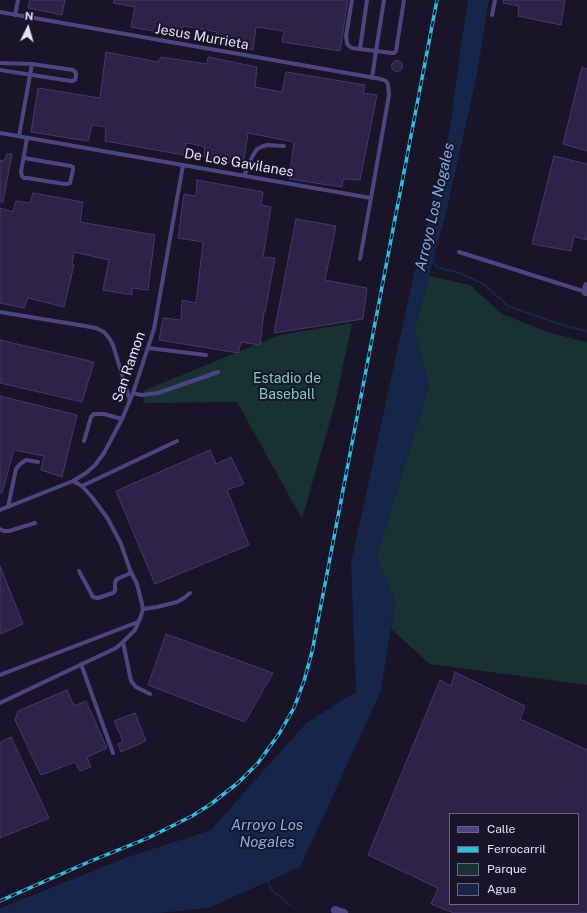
<!DOCTYPE html>
<html>
<head>
<meta charset="utf-8">
<style>
  body { margin:0 }
  #map { position:relative; width:587px; height:913px; overflow:hidden; background:#191428; font-family:"Public Sans",sans-serif }
  canvas { display:block }
  .legend { position:absolute; left:449px; top:813px; width:130px; height:92px; box-sizing:border-box; background:#191428; border:1px solid #6b667c; margin:0; padding:5px 7px; list-style:none; font-size:12px; color:#e5e0fb }
  .legend li { display:flex; align-items:center; gap:8px; height:20px }
  .legend b { width:20px; border:1px solid #6b667c }
  .north { position:absolute; left:8px; top:8px; width:40px; height:40px; -webkit-text-stroke:3px #191428; paint-order:stroke; rotate:5deg; font-size:11px; font-weight:700; line-height:16px; text-align:center; color:#e5e0fb }
  .north::after { content:''; display:block; margin:auto; width:14px; height:18px; background:#e5e0fb; clip-path:polygon(50% 0,100% 100%,50% 72%,0 100%) }
</style>
</head>
<body>
<div id="map">
<canvas width="587" height="913"></canvas>
<ul class="legend">
<li><b style="height:5px;background:#4c4581"></b>Calle</li>
<li><b style="height:5px;background:#24c2e3"></b>Ferrocarril</li>
<li><b style="height:11px;background:#183132"></b>Parque</li>
<li><b style="height:11px;background:#16264a"></b>Agua</li>
</ul>
<div class="north">N</div>
</div>
<script>
const c = document.querySelector('canvas').getContext('2d');
c.lineJoin = 'round';
function paint(path, color) { c.fillStyle = color; c.fill(path, 'evenodd'); }
const poly = rows => new Path2D(rows.map(r => 'M' + r).join(''));
function stroke(path, color, width, dash) { c.strokeStyle = color; c.lineWidth = width; c.lineCap = dash ? 'butt' : 'round'; c.setLineDash(dash || []); c.stroke(path); }
function drawText(font, color, halo, rows, align = 'center') {
  c.font = font + ' "Public Sans",sans-serif'; c.lineWidth = 4; c.setLineDash([]); c.textBaseline = 'middle'; c.strokeStyle = halo; c.fillStyle = color; for (const [text, x, y, turn = 0] of rows) {
    c.save(); c.translate(x, y); c.rotate((+turn || 0) * Math.PI / 180); c.textAlign = isNaN(turn) ? turn : align; if (halo) c.strokeText(text, 0, 0); c.fillText(text, 0, 0); c.restore();
  }
}
paint(poly([
  [429,276,470,285,502,314,550,333,587,342,587,685,430,664,391,629,395,600,376,558,429,386,414,331],
  [352,323,335,404,302,519,237,402,143,403,145,390,280,335]
]), '#183132');
paint(poly([
  [468,0,489,0,477,74,446,213,414,331,429,386,376,558,395,600,381,691,300,867,209,908,158,913,0,913,0,909,1,908,128,857,211,830,306,723,356,692,351,563,411,287,450,129,462,38]
]), '#16264a');
stroke(poly([
  [432,259,437,267,460,273,485,285,508,306,565,326,587,331],
  [267,880,272,890,290,905]
]), '#16264a', 2);
const building = poly([
  [30,0,65,0,62,15,28,8,30,0],
  [114,0,348,0,340,51,282,42,284,31,256,27,253,50,215,43,217,32,183,26,181,36,131,27,135,7,113,3,114,0],
  [503,0,565,0,561,25,518,16,519,6,503,3,503,0],
  [106,52,158,62,161,57,207,64,208,57,257,67,255,87,282,92,286,72,365,85,363,93,377,95,360,180,343,179,342,187,289,179,294,142,248,133,243,165,204,157,205,147,193,144,186,143,184,155,105,141,106,127,92,125,88,141,31,132,38,88,100,98,106,52],
  '391.5 66a5.5 5.5 0 1 1 11 0a5.5 5.5 0 1 1-11 0Z',
  [582,67,587,69,587,151,563,144,582,67],
  [7,154,12,154,3,202,0,202,0,160,4,161,7,154],
  [554,156,587,164,587,235,586,240,574,236,571,251,532,244,554,156],
  [197,180,263,192,261,205,271,207,263,257,275,258,265,312,264,312,260,345,241,342,238,353,159,340,163,318,181,320,182,300,196,303,203,242,178,238,184,194,196,196,197,180],
  [33,193,83,202,80,222,155,235,148,290,132,288,132,295,103,290,109,260,74,252,72,265,74,265,64,307,28,298,24,308,0,303,0,208,13,212,16,201,30,203,33,193],
  [296,219,336,226,325,280,367,288,363,319,274,333,296,219],
  [0,340,94,362,82,402,0,383,0,340],
  [0,396,77,415,62,477,41,470,44,456,14,450,2,493,0,493,0,396],
  [210,450,216,464,231,457,244,484,227,490,249,545,155,584,116,491,210,450],
  [0,566,23,624,0,634,0,566],
  [166,634,273,673,245,722,148,685,166,634],
  [455,672,525,706,520,719,587,750,587,913,454,913,431,904,438,888,368,855,440,680,451,686,455,672],
  [450,814,578,814,578,904,450,904,450,814],
  [67,690,74,706,86,701,107,748,87,757,91,767,80,771,75,762,41,775,15,720,18,711,67,690],
  [135,713,146,741,121,752,118,744,123,741,114,721,135,713],
  [11,737,49,818,0,838,0,742,11,737]
]);
paint(building, '#2d2247');
stroke(building, '#473770', 1);
stroke(poly([
  [352,0,346,36,347,43,348,45,352,48,376,51,384,0],
  [0,12,381,79,386,81,388,84,389,95,371,198,0,133],
  [15,15,18,0],
  [492,15,495,0],
  [360,49,367,0],
  [0,63,32,64,73,70,76,73,76,76,75,80,71,81,0,70],
  [372,78,376,51,392,53,394,53,396,51,404,0],
  [19,136,32,64],
  [24,158,71,166,73,167,73,170,70,183,68,184,65,184,27,178,24,178,22,176,21,172,27,138],
  [244,176,252,157,257,149,261,147,267,145,284,146],
  [459,252,586,292],
  [360,259,371,198],
  [0,312,85,326,96,328,104,332,109,338,113,345,130,401],
  [148,348,206,355],
  [133,393,141,395,158,393,218,372],
  [84,441,91,417,94,414,104,414,122,419],
  [82,486,177,441],
  [8,507,16,469,20,464,26,460,38,462],
  [0,510,73,481,86,473,95,465,104,453,112,438,122,419,133,393,154,329,183,165],
  [0,529,4,531,9,531,35,523],
  [79,571,93,597,98,598,113,593,115,591,115,583,116,580,119,578,131,573],
  [143,609,157,607,177,602,184,598,190,593],
  [123,642,131,681,136,687,150,694],
  [81,664,113,753],
  [0,675,138,622],
  [0,703,116,648,123,642,135,630,141,616,143,609,142,604,137,584,130,570,121,544,108,519,100,508,91,496,82,486,73,481]
]), '#4c4581', 4);
stroke(poly([
  [335,910,344,913]
]), '#4c4581', 8);
stroke(poly([
  [587,286,586,292,587,292]
]), '#4c4581', 8);
const rail = poly([
  [0,901,91,861,148,838,192,816,211,804,239,782,258,763,279,734,294,708,304,681,312,652,437,0]
]);
stroke(rail, '#24c2e3', 3.5);
stroke(rail, '#191428', 2, [6]);
drawText('14px', '#e5e0fb', '#191428', [
  ["Jesus Murrieta",202,37,10],
  ["De Los Gavilanes",239,163,10],
  ["San Ramon",129,367,-71]
]);
drawText('14px', '#73d3c2', '#191428', [
  ["Estadio de",287,379],
  ["Baseball",287,395]
]);
drawText('italic 15px', '#7ab0ee', '#191428', [
  ["Arroyo Los Nogales",435,207,-77],
  ["Arroyo Los",267,825],
  ["Nogales",267,842]
]);
</script>
</body>
</html>
